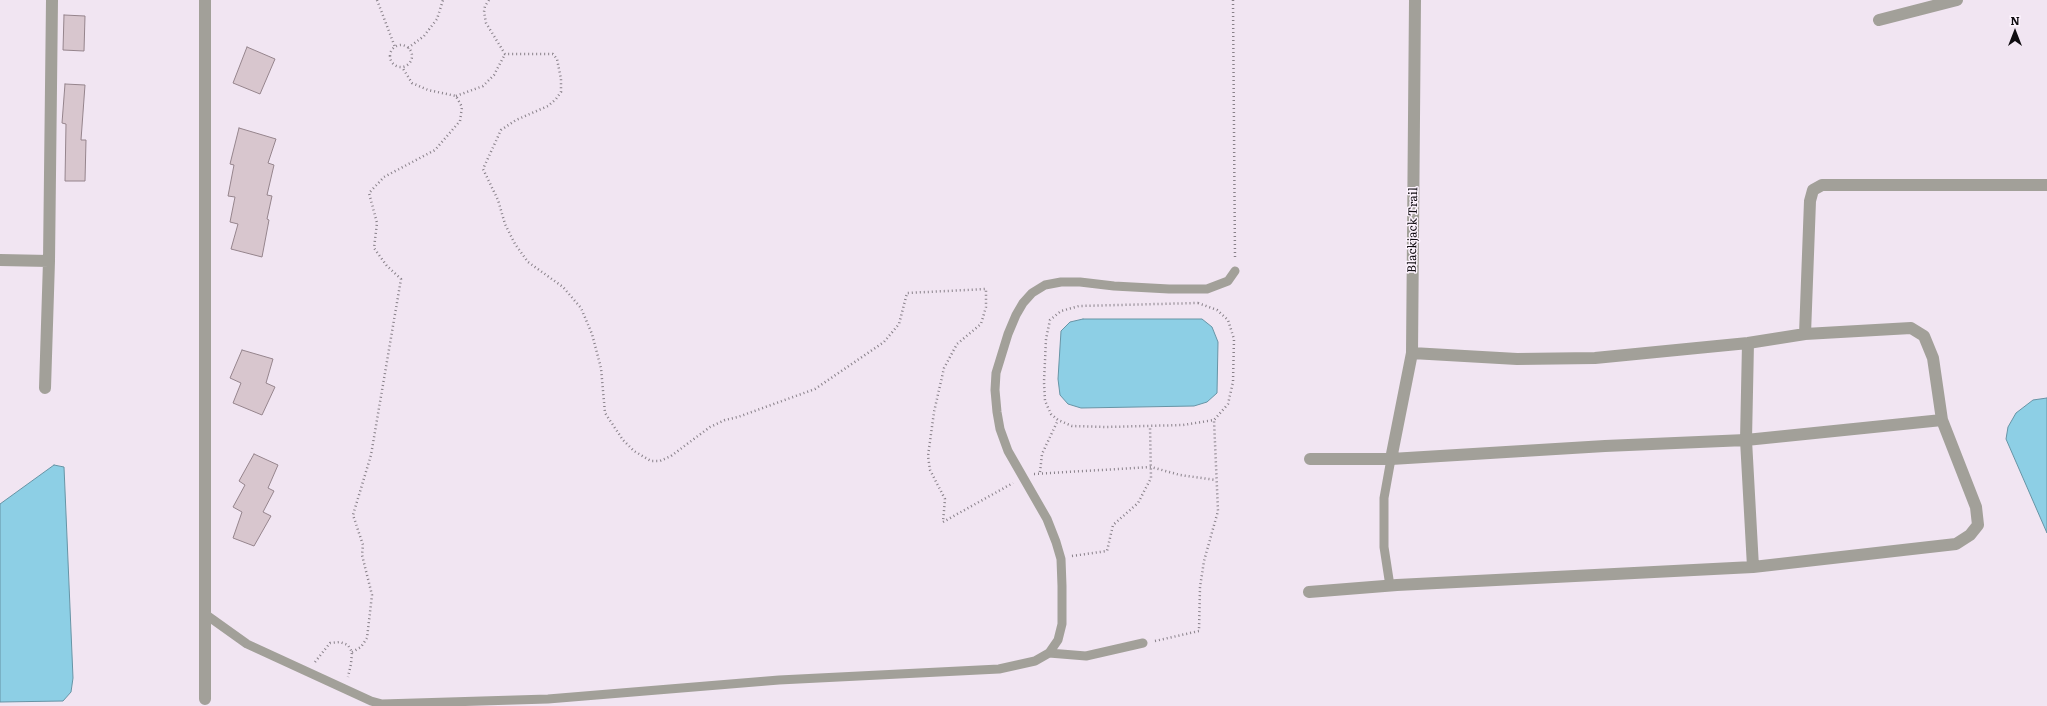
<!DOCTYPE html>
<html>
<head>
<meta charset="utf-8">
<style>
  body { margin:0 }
  #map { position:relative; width:2047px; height:706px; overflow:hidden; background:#f1e5f2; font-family:Literata,serif }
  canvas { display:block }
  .north { position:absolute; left:1995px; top:12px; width:40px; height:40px; -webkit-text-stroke:3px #fdf3fe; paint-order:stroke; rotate:0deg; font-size:11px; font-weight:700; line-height:16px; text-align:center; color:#0f0b10 }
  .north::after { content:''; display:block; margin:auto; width:14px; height:18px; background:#0f0b10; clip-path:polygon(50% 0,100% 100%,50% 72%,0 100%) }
</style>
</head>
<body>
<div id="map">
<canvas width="2047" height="706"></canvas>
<div class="north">N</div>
</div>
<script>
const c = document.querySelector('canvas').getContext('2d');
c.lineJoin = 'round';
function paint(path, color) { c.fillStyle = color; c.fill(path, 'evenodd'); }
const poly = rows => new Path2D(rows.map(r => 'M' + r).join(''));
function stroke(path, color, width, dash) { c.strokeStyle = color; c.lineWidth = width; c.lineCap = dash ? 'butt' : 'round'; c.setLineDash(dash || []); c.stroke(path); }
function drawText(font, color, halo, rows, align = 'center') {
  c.font = font + ' Literata,serif'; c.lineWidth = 3; c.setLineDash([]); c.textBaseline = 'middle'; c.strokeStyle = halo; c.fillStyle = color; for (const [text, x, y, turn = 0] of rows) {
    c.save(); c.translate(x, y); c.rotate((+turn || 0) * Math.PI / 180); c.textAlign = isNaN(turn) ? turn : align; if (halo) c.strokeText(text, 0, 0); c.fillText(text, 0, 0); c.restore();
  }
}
const water = poly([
  [1083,319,1202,319,1212,327,1218,342,1217,393,1207,402,1194,406,1081,408,1068,404,1060,395,1058,379,1061,331,1070,322,1083,319],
  [2047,398,2047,533,2006,439,2008,427,2016,413,2033,400,2047,398],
  [54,465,64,467,73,678,71,692,63,701,0,702,0,504,54,465]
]);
paint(water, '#8dcfe5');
stroke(water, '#6794a5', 1);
const building = poly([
  [64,15,85,16,84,51,63,50,64,15],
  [247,47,275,59,260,94,233,83,247,47],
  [65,84,85,85,81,140,86,140,85,181,65,181,66,124,62,123,65,84],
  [239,128,276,139,268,163,274,165,267,195,272,196,267,219,269,220,262,257,231,249,238,224,230,222,235,197,228,196,234,165,230,164,239,128],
  [242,350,273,359,266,383,275,387,262,415,233,403,241,383,230,378,242,350],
  [254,454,278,465,268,488,274,491,263,512,271,516,254,546,233,538,242,512,233,507,245,485,239,481,254,454]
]);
paint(building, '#d8c6ce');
stroke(building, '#95848c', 1);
stroke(poly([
  [377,0,395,47],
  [489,0,485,6,484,12,486,23,505,54,553,54,557,59,561,79,561,92,556,99,548,106,516,120,501,130,483,169,498,200,505,224,515,244,528,262,563,287,581,308,592,334,601,368,605,413,623,440,634,451,651,461,660,461,671,456,710,427,725,420,738,417,815,389,884,342,899,324,907,293,986,289,986,307,981,324,957,344,944,368,934,412,928,456,930,470,945,499,943,522,1013,483],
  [1233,0,1235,259],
  '390 56a11 11 0 1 1 22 0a11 11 0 1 1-22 0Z',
  [408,48,424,36,437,19,443,0],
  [456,96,483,86,494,75,505,54],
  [1198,303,1217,310,1228,320,1234,339,1233,382,1228,404,1214,420,1183,425,1106,427,1072,426,1058,420,1051,414,1045,401,1044,382,1046,339,1050,320,1061,311,1079,306,1198,303],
  [1040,472,1042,454,1058,420],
  [1034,474,1151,467,1180,475,1216,480],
  [1072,556,1107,551,1113,525,1138,503,1151,478,1150,426],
  [1155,641,1199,631,1200,587,1204,561,1218,511,1214,420],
  [352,652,361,647,367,638,372,595,362,555,363,545,353,515,371,455,401,279,387,266,374,248,377,223,369,193,384,177,435,150,460,121,462,107,456,96,428,90,412,83,402,67],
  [315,662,330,643,340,642,348,645,352,652,351,664,348,677]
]), '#888089', 2.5, [1, 3]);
stroke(poly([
  [1390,586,1384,547,1384,498,1391,459],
  [205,614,247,644,371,701,382,704,548,699,779,680,999,669,1035,661,1049,653,1058,640,1062,624,1062,586,1061,559,1056,542,1047,519,1008,451,1000,429,997,412,995,390,996,373,1008,334,1016,315,1023,303,1032,293,1045,285,1061,282,1080,282,1114,286,1169,289,1207,289,1228,281,1235,271],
  [1049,653,1086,656,1143,643]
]), '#a2a099', 9);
stroke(poly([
  [1879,20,1957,0],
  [0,260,49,261],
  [1805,334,1810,201,1813,190,1822,185,2047,185],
  [1748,343,1746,440,1753,567],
  [1412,353,1517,359,1595,358,1748,343,1805,334,1911,328,1924,336,1933,358,1942,420],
  [45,388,49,261,52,0],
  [1391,459,1412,353,1415,0],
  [1309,592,1397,585,1753,567,1956,544,1970,535,1978,525,1976,507,1942,420,1746,440,1605,446,1391,459,1310,459],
  [205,699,205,0]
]), '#a2a099', 12);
drawText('12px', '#0f0b10', '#fdf3fe', [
  ["Blackjack Trail",1413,230,-89]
]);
</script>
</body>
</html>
